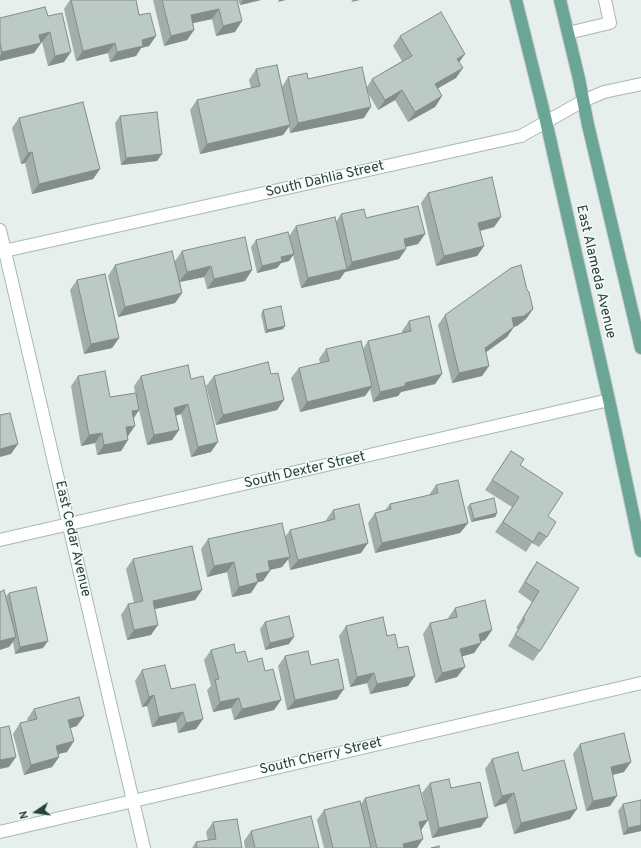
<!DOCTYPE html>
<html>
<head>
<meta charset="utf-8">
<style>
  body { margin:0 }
  #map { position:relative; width:641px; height:848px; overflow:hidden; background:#e6efeb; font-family:Overpass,sans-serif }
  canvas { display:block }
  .north { position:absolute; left:16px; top:792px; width:40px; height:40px; -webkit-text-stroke:3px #f7fbf9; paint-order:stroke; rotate:257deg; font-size:11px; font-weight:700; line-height:16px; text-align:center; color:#24423a }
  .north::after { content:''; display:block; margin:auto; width:14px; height:18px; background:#24423a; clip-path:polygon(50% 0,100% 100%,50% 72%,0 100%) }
</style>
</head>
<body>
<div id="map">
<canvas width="641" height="848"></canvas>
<div class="north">N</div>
</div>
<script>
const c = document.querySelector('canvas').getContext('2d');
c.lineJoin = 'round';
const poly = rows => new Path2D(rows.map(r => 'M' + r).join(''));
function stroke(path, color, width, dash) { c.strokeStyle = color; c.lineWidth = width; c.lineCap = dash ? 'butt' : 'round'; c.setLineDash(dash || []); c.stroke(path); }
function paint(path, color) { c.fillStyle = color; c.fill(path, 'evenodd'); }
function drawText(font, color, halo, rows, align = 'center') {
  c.font = font + ' Overpass,sans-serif'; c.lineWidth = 3; c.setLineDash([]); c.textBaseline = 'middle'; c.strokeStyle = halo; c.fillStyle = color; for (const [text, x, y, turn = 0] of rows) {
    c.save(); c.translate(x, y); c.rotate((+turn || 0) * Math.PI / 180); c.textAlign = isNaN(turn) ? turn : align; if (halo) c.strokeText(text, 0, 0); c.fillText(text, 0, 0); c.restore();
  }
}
const minor = poly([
  [568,33,610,23,605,0],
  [0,230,144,848],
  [0,252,521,136,583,101,604,92,641,84],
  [0,540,609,400],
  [0,832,641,683]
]);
const major = poly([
  [516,0,546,121,609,400,641,551],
  [560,0,579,79,588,125,641,348]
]);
stroke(minor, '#a8b8b2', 14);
stroke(major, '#c2cac8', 14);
stroke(minor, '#fff', 12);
stroke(major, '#6aa596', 12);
paint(poly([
  [70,0,136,0,139,15,156,36,149,46,141,48,136,56,110,62,108,53,76,61,64,9],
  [153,0,237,0,235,32,216,36,212,19,193,23,194,30,187,40,164,46],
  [238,0,261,0,240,5],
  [48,16,64,62,48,66,42,42,41,43,34,53,0,61,0,18],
  [400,36,459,62,456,78,438,88,442,96,435,107,408,122,395,100,378,110,368,93,364,118,290,133,289,127,283,135,200,154,190,110,197,100,251,88,249,80,256,69,282,87,288,77,308,79,367,87,372,79,402,61,393,46],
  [120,116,162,154,157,161,121,165,115,123],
  [19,118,100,169,93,179,32,194,25,163,21,164,12,128],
  [428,193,501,217,494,227,480,231,484,246,477,256,436,266,421,203],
  [341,214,366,218,425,234,418,244,406,247,406,249,399,259,345,272,345,271,340,279,301,288,293,255,289,261,281,263,277,268,257,273,251,247,256,240,289,236,296,226,336,222],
  [182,251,252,270,245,281,207,289,204,277,180,282,182,293,175,303,118,317,108,276,115,265,175,261],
  [77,280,119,338,112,348,84,354,70,290],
  [527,290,533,309,526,319,517,326,514,326,507,337,486,352,489,366,482,376,452,383,438,325,445,315],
  [263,310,285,326,283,329,265,333,261,314],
  [409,321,442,374,435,384,401,392,398,396,373,402,370,389,365,396,300,412,291,378,299,368,320,363,319,359,326,349,363,349,368,341,402,333,402,331],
  [78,376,110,397,135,393,134,386,141,376,191,379,211,452,191,457,181,414,175,416,179,430,172,440,147,445,139,410,134,418,128,436,127,436,128,440,121,451,97,455,95,443,81,446,71,386],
  [214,376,277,410,216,425,206,386],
  [511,451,520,465,548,516,547,537,539,547,532,543,526,552,495,532,512,507,485,490],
  [436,485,468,523,460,533,375,553,368,523,375,513,385,510,390,504,429,495],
  [470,504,497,513,495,517,471,522,467,507],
  [333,510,361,553,290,570,288,559,282,567,270,570,263,581,258,582,251,593,232,597,227,572,207,577,201,549,208,539,285,537,290,530,326,521,326,520],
  [133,559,202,590,195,600,155,609,151,635,127,640,121,615,128,604,134,603,126,569],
  [537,562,579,588,540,651,533,661,508,646,518,629,516,628,532,602,518,592,530,572],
  [9,593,43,648,15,654,13,642,9,647,6,596],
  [455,608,492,630,485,640,481,642,481,643,474,653,462,656,457,677,435,683,423,634,430,623,449,619,448,618],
  [265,622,289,644,265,650,260,629],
  [346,626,387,636,398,648,415,676,408,686,370,694,367,683,350,687,339,636],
  [211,650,236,653,248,662,265,671,281,700,274,710,234,720,231,708,213,712,207,690,211,686,204,660],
  [285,656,311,665,337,699,287,710,278,666],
  [142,670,171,689,203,719,196,729,178,733,176,722,152,727,147,706,142,707,135,681],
  [34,709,77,726,70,728,67,752,58,754,59,757,52,767,24,775,13,734,20,723,28,721,27,719],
  [580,744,624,772,612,775,610,806,586,811,573,754],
  [492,759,523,771,570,819,514,834,506,803,494,807,485,769],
  [430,783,451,788,481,827,432,838,422,793],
  [365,798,428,820,421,830,417,848,324,848,317,820,324,810,361,804],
  [623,804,641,831,623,835,618,811],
  [213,822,242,848,192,848,196,842,208,841,206,832],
  [251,831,319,848,245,848,244,841]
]), '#a1aea9');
paint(poly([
  [243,0,261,0,240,5],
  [279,0,286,0,278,2],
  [353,0,360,0,351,2],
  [219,9,212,19,184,25,191,15],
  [242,21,235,32,216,36,223,26],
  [194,30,187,40,164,46,171,36],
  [50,32,42,42,32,45,39,35],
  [156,36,149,46,141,48,136,56,110,62,117,52,142,40],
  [41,43,34,53,0,61,0,56,2,52],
  [115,43,108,53,76,61,83,51],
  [71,52,64,62,48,66,55,56],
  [465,54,458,64,457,59],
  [463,68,456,78,428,94,435,84],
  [402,90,395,100,378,110,385,100],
  [442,96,435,107,408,122,415,112],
  [371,107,364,118,290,133,298,123],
  [290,125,283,135,200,154,207,144],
  [32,152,25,163,21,164,28,153],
  [162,154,157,161,121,165,126,158],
  [100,169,93,179,32,194,39,184],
  [501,217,494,227,471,233,478,223],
  [425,234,418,244,396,249,404,239],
  [484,246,477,256,436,266,444,256],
  [406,249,399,259,345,272,352,262],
  [294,254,289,261,281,263,277,268,257,273,262,266,281,257],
  [211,266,204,277,179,282,187,272],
  [347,269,340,279,301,288,308,278],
  [252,270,245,281,207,289,214,279],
  [182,293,175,303,118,317,125,307],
  [533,309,526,319,517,326,505,329,512,318],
  [285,326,283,329,265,333,267,330],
  [514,327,507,337,478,358,485,348],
  [119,338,112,348,84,354,91,344],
  [489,366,482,376,452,383,459,373],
  [442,374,435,384,401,392,398,396,373,402,380,392,405,383],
  [372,386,365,396,300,412,307,402],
  [284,400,277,410,216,425,223,415],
  [188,404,181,414,166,418,174,408],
  [139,410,132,420,132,411],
  [135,426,128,436,118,437,126,427],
  [179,430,172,440,147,445,154,435],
  [102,433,95,443,81,446,89,435],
  [128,440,121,451,97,455,104,445],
  [218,442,211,452,191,457,198,447],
  [18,444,11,454,0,457,0,449],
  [497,513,495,517,471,522,474,519],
  [468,523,460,533,375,553,382,543],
  [368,543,361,553,290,570,298,560],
  [290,557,282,567,261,572,268,561],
  [234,562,227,572,207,577,214,566],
  [270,571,263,581,249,584,256,574],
  [258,582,251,593,232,597,239,587],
  [202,590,195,600,146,611,153,601],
  [158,625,151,635,127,640,134,630],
  [492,630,485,640,472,644,479,634],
  [16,637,9,647,0,650,0,641],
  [294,637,289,644,265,650,270,643],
  [48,641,43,648,15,654,20,647],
  [481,643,474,653,453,659,460,649],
  [465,667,457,677,435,683,442,673],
  [374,673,367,683,350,687,357,677],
  [415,676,408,686,370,694,377,684],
  [344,689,337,699,287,710,295,700],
  [154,695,147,706,142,707,149,697],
  [239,698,231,708,213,712,220,702],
  [281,700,274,710,234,720,242,709],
  [183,712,176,722,152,727,159,717],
  [84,716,77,726,61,731,68,720],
  [203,719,196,729,178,733,186,723],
  [74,741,67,752,49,756,56,746],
  [16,757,9,767,0,769,0,760],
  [59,757,52,767,24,775,31,765],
  [631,762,624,772,604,777,611,767],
  [514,793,506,803,494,807,502,796],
  [617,796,610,806,586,811,593,801],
  [577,809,570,819,514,834,521,823],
  [488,817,481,827,432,838,439,828],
  [428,820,421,830,419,822],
  [641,825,641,831,623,835,628,828],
  [423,839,417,848,400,848,403,844]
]), '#838d89');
const building = poly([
  [71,0,136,0,139,15,150,13,156,36,142,40,143,46,117,52,115,43,83,51,71,0],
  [162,0,237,0,242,21,223,26,219,9,191,15,194,30,171,36,162,0],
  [45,7,48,16,62,13,71,52,55,56,50,32,39,35,41,43,2,52,0,42,0,18,45,7],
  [441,12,465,54,457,59,463,68,435,84,442,96,415,112,402,90,385,100,372,79,412,56,400,36,441,12],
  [277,65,290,125,207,144,197,100,260,86,256,69,277,65],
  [362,67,371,107,298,123,288,77,307,73,308,79,362,67],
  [83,102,100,169,39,184,32,152,28,153,19,118,83,102],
  [157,112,162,154,126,158,120,116,157,112],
  [492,177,501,217,478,223,484,246,444,256,428,193,492,177],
  [418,206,425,234,404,239,406,249,352,262,341,214,364,209,366,218,418,206],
  [335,217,347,269,308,278,296,226,335,217],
  [288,232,294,254,281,257,282,261,262,266,256,240,288,232],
  [245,237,252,270,214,279,211,266,187,272,182,251,245,237],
  [172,251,182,293,125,307,115,265,172,251],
  [521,265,527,290,529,292,533,309,524,316,512,318,514,327,485,348,489,366,459,373,445,315,511,268,521,265],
  [105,274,119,338,91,344,77,280,105,274],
  [281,306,285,326,267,330,263,310,281,306],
  [429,316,442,374,405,383,405,386,380,392,368,341,411,331,409,321,429,316],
  [361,341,372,386,307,402,299,368,329,361,326,349,361,341],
  [268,362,271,374,278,373,284,400,223,415,214,376,268,362],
  [188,365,191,379,203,376,218,442,198,447,188,404,174,408,179,430,154,435,141,376,188,365],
  [105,371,110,397,136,393,139,410,132,411,135,426,126,427,128,440,104,445,102,433,89,435,78,376,105,371],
  [10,413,18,444,0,449,0,415,10,413],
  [511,451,524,459,520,465,563,493,548,516,556,522,547,537,539,532,533,542,503,522,519,497,492,480,511,451],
  [458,480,468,523,382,543,375,513,391,509,390,504,438,493,436,485,458,480],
  [494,498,497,513,474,519,470,504,494,498],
  [359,504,368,543,298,560,290,530,335,519,333,510,359,504],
  [282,523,290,557,268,561,270,571,256,574,258,582,239,587,234,562,214,566,208,539,282,523],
  [192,546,202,590,153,601,158,625,134,630,128,604,143,601,133,559,192,546],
  [537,562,579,588,540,651,515,635,525,619,523,618,539,591,525,582,537,562],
  [36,587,48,641,20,647,9,593,36,587],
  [4,590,16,637,0,641,0,592,4,590],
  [485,600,492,630,479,634,481,643,460,649,465,667,442,673,430,623,457,617,455,608,485,600],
  [289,616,294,637,270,643,265,622,289,616],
  [383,617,387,636,395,634,398,648,408,646,415,676,377,684,374,673,357,677,346,626,383,617],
  [234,644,236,653,245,651,248,662,262,658,265,671,273,669,281,700,242,709,239,698,220,702,215,680,219,679,211,650,234,644],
  [308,651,311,665,338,659,344,689,295,700,285,656,308,651],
  [165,665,171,689,195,684,203,719,186,723,183,712,159,717,154,695,149,697,142,670,165,665],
  [79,697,84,716,68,720,74,741,56,746,59,757,31,765,20,723,37,719,34,709,79,697],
  [9,726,16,757,0,760,0,728,9,726],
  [624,733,631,762,611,767,617,796,593,801,580,744,624,733],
  [518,752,523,771,564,760,577,809,521,823,514,793,502,796,492,759,518,752],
  [449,779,451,788,480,782,488,817,439,828,430,783,449,779],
  [419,785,428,820,419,822,423,839,403,844,404,848,377,848,365,798,419,785],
  [641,800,641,825,628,828,623,804,641,800],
  [360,801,371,848,333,848,324,810,360,801],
  [311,816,319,848,255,848,251,831,311,816],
  [237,819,242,848,197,848,196,842,216,839,213,822,237,819],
  [439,846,439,848,431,848,439,846]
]);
paint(building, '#bbcac4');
stroke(building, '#838d89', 1);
drawText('14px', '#24423a', '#f7fbf9', [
  ["South Dahlia Street",325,180,-13],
  ["East Alameda Avenue",595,272,77],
  ["South Dexter Street",305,471,-13],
  ["East Cedar Avenue",72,539,77],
  ["South Cherry Street",321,757,-13]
]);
</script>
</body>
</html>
